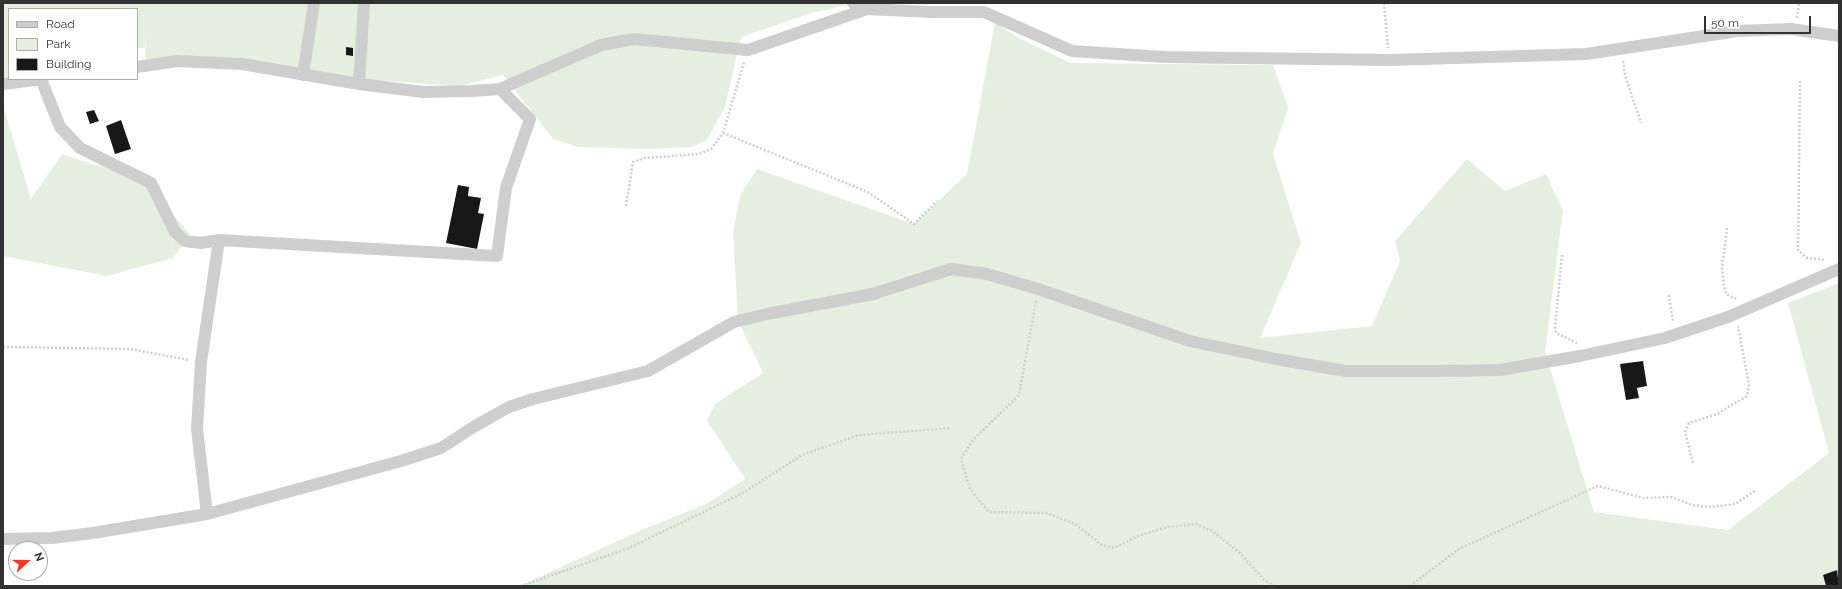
<!DOCTYPE html>
<html>
<head>
<meta charset="utf-8">
<style>
  body { margin:0 }
  #map { position:relative; width:1842px; height:589px; overflow:hidden; background:#fff; font-family:Raleway,sans-serif }
  canvas { display:block }
  .frame { position:absolute; inset:0; border:4px solid #313131; pointer-events:none }
  .legend { position:absolute; left:8px; top:8px; width:130px; height:72px; box-sizing:border-box; background:#fff; border:1px solid #adadad; margin:0; padding:5px 7px; list-style:none; font-size:12px; color:#313131 }
  .legend li { display:flex; align-items:center; gap:8px; height:20px }
  .legend b { width:20px; border:1px solid #adadad }
  .north { position:absolute; left:8px; top:541px; width:40px; height:40px; box-sizing:border-box; background:#fff; border:1px solid #adadad; border-radius:50%; rotate:69deg; font-size:11px; font-weight:700; line-height:16px; text-align:center; color:#313131 }
  .north::after { content:''; display:block; margin:auto; width:14px; height:18px; background:#f13b2a; clip-path:polygon(50% 0,100% 100%,50% 72%,0 100%) }
  .scale { position:absolute; left:1704px; top:16px; width:107px; height:18px; box-sizing:border-box; border:2px solid #313131; border-top:0; padding-left:5px; font-size:12px; line-height:14px; white-space:nowrap; color:#313131; -webkit-text-stroke:3px #fff; paint-order:stroke }
</style>
</head>
<body>
<div id="map">
<canvas width="1842" height="589"></canvas>
<div class="frame"></div>
<ul class="legend">
<li><b style="height:5px;background:#cecece"></b>Road</li>
<li><b style="height:11px;background:#e5efdf"></b>Park</li>
<li><b style="height:11px;background:#181818"></b>Building</li>
</ul>
<div class="north">N</div>
<div class="scale">50 m</div>
</div>
<script>
const c = document.querySelector('canvas').getContext('2d');
c.lineJoin = 'round';
function paint(path, color) { c.fillStyle = color; c.fill(path, 'evenodd'); }
const poly = rows => new Path2D(rows.map(r => 'M' + r).join(''));
function stroke(path, color, width, dash) { c.strokeStyle = color; c.lineWidth = width; c.lineCap = dash ? 'butt' : 'round'; c.setLineDash(dash || []); c.stroke(path); }
paint(poly([
  [3,3,858,3,815,12,741,37,725,107,707,140,693,147,648,149,578,147,553,139,503,75,459,86,303,75,145,60,146,37,145,48,137,48,137,9,9,9,9,79,13,82,3,91],
  [995,22,1017,37,1071,63,1273,65,1288,107,1273,154,1301,243,1260,338,1372,326,1400,261,1395,241,1467,159,1505,191,1546,174,1563,210,1545,352,1594,512,1728,530,1829,453,1788,303,1839,283,1839,586,520,586,639,531,706,504,745,479,707,421,715,404,763,373,738,321,733,232,740,196,757,169,914,224,967,174],
  [3,105,31,199,62,154,91,164,138,175,190,234,173,258,107,276,3,256]
]), '#e5efdf');
paint(poly([
  [346,47,353,48,353,56,346,55],
  [94,110,99,121,90,124,86,112],
  [121,120,131,149,115,154,106,126],
  [458,185,469,187,468,196,481,198,478,213,484,214,477,249,446,243],
  [1643,361,1647,386,1637,388,1639,398,1626,400,1620,364],
  [1837,570,1839,586,1826,586,1823,575]
]), '#181818');
stroke(poly([
  [1384,3,1388,48],
  [1797,18,1799,3],
  [1623,61,1625,75,1641,123],
  [1800,81,1798,250,1807,258,1825,260],
  [723,133,868,192,914,224,937,201],
  [626,206,633,162,645,158,699,154,711,149,723,133,744,62],
  [1727,228,1722,268,1724,285,1726,294,1736,299],
  [1562,255,1555,328,1556,333,1577,343],
  [1669,295,1673,322],
  [1036,301,1019,395,972,441,961,459,970,489,989,512,1046,513,1075,524,1102,545,1114,548,1138,536,1168,527,1196,524,1212,531,1240,553,1264,580,1275,586],
  [3,347,130,349,189,360],
  [1693,463,1685,432,1689,423,1717,414,1747,396,1749,385,1738,326],
  [521,586,629,548,741,494,802,455,859,435,951,428],
  [1410,586,1459,549,1598,486,1643,498,1671,497,1692,505,1711,507,1735,504,1756,490]
]), '#cecece', 2.5, [2, 2]);
stroke(poly([
  [853,3,867,9,932,12,984,12,1072,51,1164,57,1390,60,1586,54,1737,31,1791,29,1839,36],
  [137,67,177,61,242,64,359,84,423,92,472,91,500,89,601,45,634,39,748,50,867,9],
  [303,75,314,3],
  [41,79,60,127,80,148,151,183,175,232,185,241,201,243,219,240],
  [3,84,43,79],
  [359,84,364,3],
  [207,514,197,429,201,362,219,240,497,256,506,188,530,119,500,89],
  [3,539,52,538,93,533,207,514,401,461,441,448,475,426,509,407,533,399,648,371,734,322,767,314,873,294,951,269,987,274,1038,289,1190,341,1281,360,1346,371,1439,371,1500,370,1580,356,1665,338,1728,317,1839,269]
]), '#cecece', 12);
</script>
</body>
</html>
